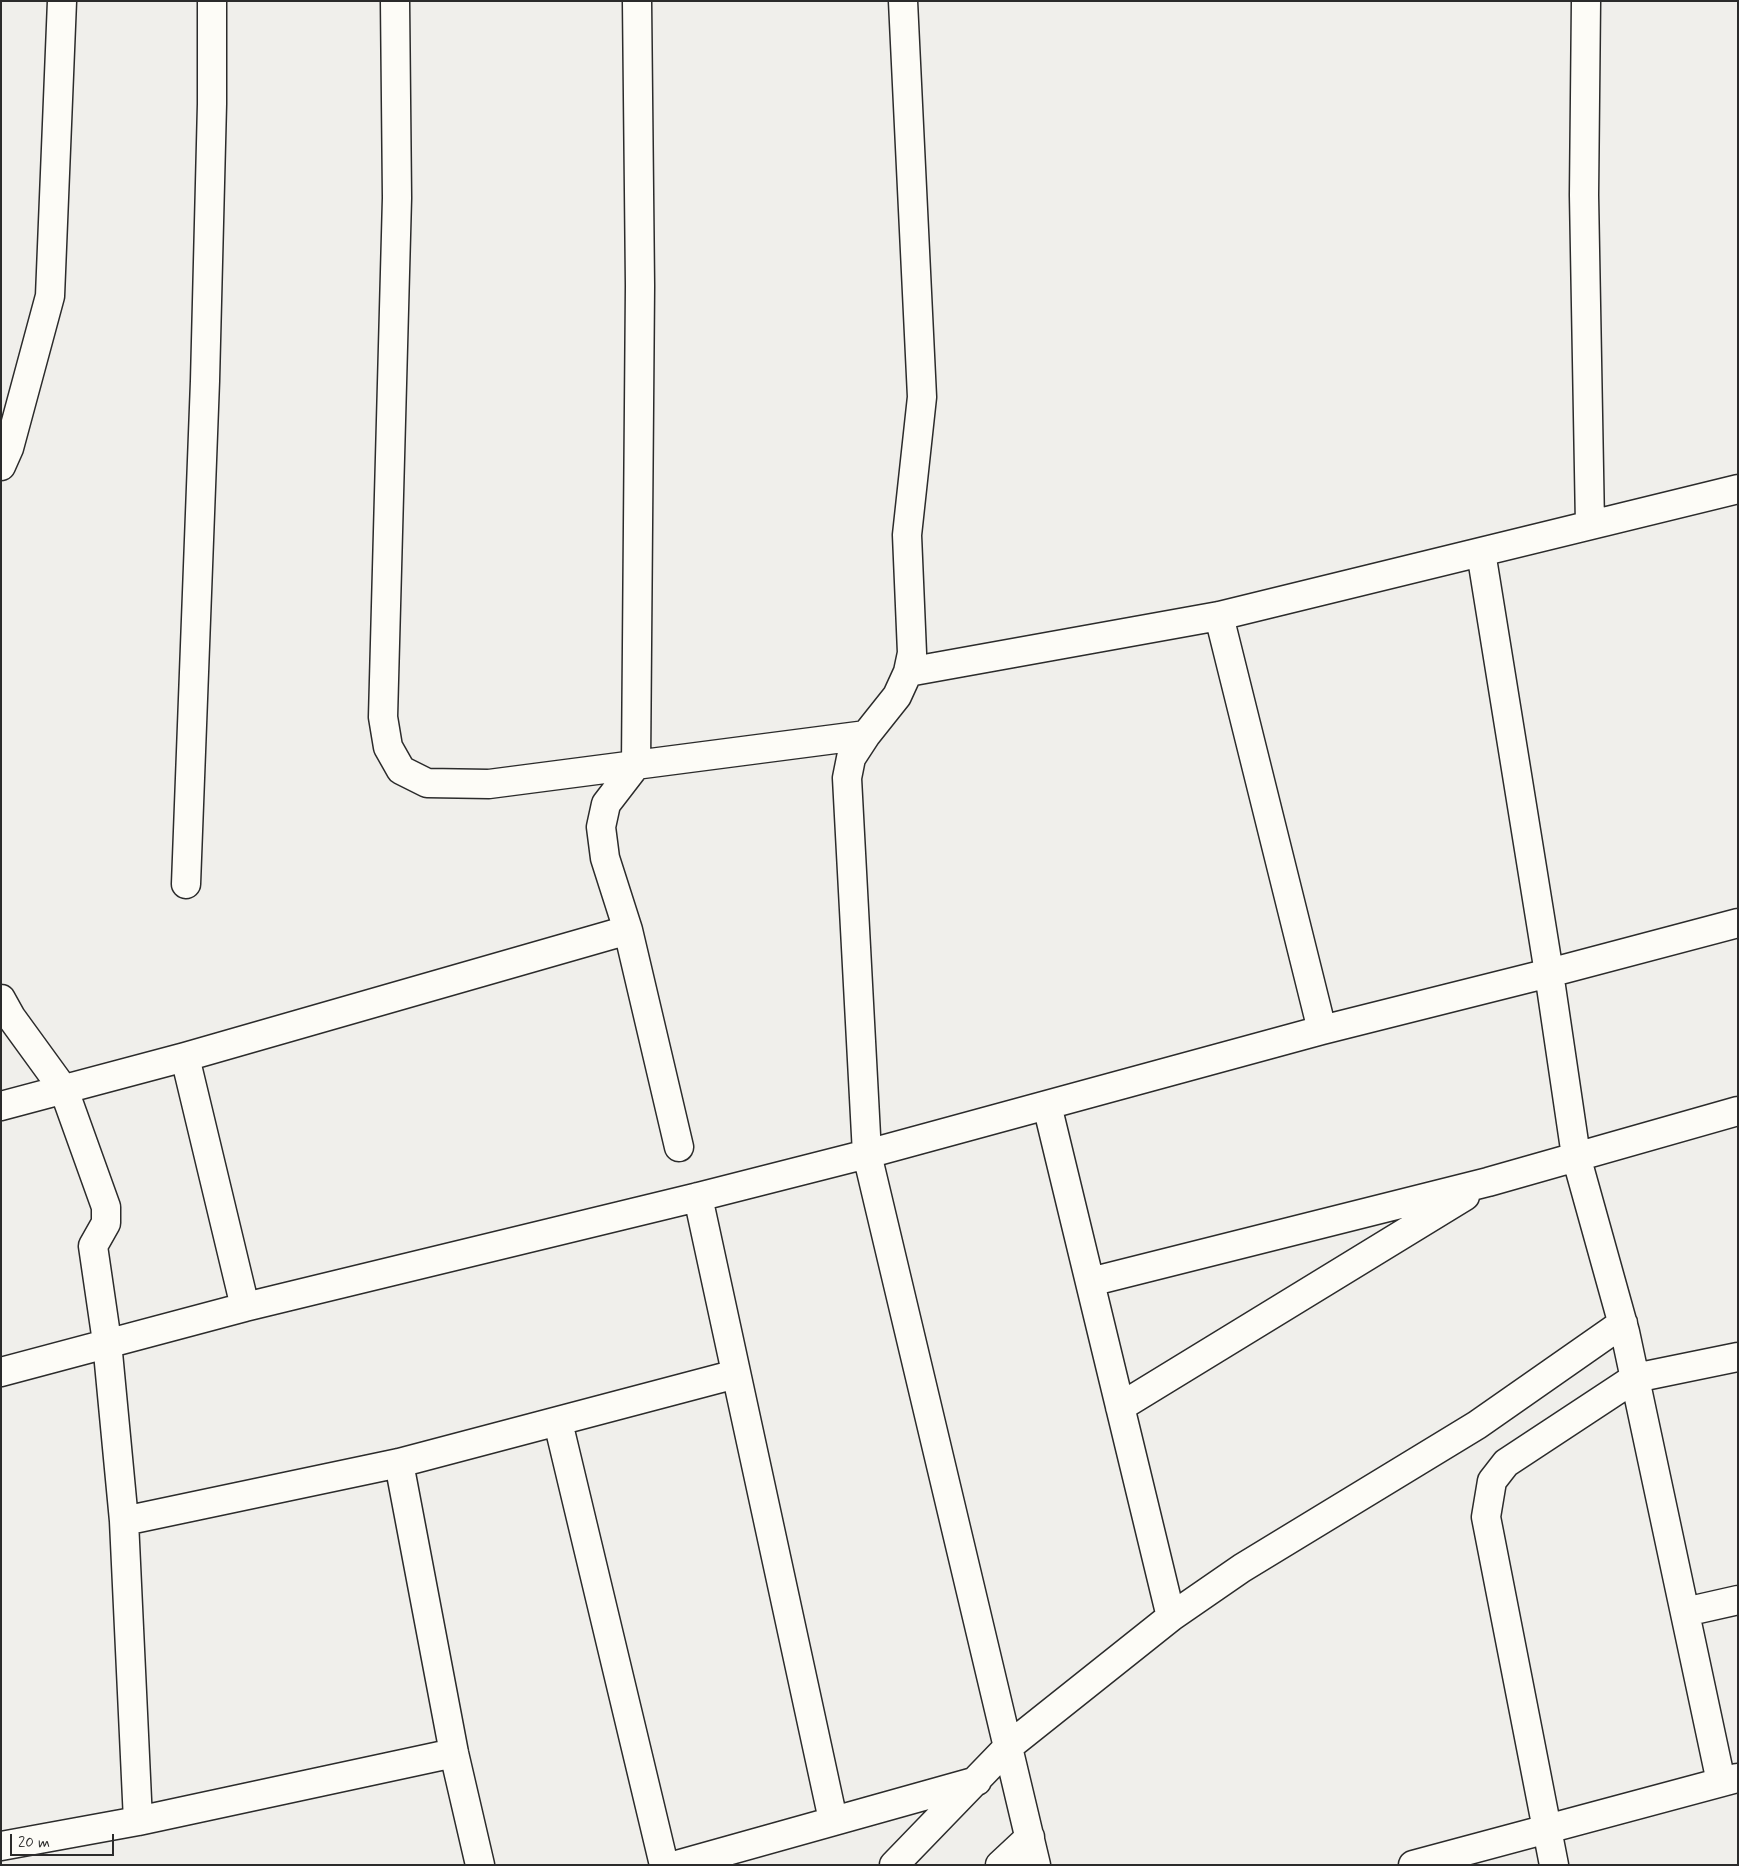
<!DOCTYPE html>
<html>
<head>
<meta charset="utf-8">
<style>
  body { margin:0 }
  #map { position:relative; width:1739px; height:1866px; overflow:hidden; background:#f0efeb; font-family:Mynerve,sans-serif }
  canvas { display:block }
  .frame { position:absolute; inset:0; border:2px solid #2b2b2b; pointer-events:none }
  .scale { position:absolute; left:10px; top:1834px; width:104px; height:22px; box-sizing:border-box; border:2px solid #2b2b2b; border-top:0; padding-left:6px; font-size:15px; line-height:18px; white-space:nowrap; color:#2b2b2b; -webkit-text-stroke:4px #fdfcf7; paint-order:stroke }
</style>
</head>
<body>
<div id="map">
<canvas width="1739" height="1866"></canvas>
<div class="frame"></div>
<div class="scale">20 m</div>
</div>
<script>
const c = document.querySelector('canvas').getContext('2d');
c.lineJoin = 'round';
const poly = rows => new Path2D(rows.map(r => 'M' + r).join(''));
function stroke(path, color, width, dash) { c.strokeStyle = color; c.lineWidth = width; c.lineCap = dash ? 'butt' : 'round'; c.setLineDash(dash || []); c.stroke(path); }
const minor = poly([
  [395,1,397,198,383,717,388,747,401,770,427,783,489,784,866,735],
  [903,1,922,397,907,535,912,653,908,672,897,696,866,735,851,758,847,778,867,1154,1036,1865],
  [1586,1,1584,195,1590,525],
  [1481,552,1549,973,1576,1156,1625,1332,1721,1782],
  [1219,616,1322,1030],
  [908,672,1219,616,1738,489],
  [186,884,205,381,212,104,212,1],
  [628,930,605,858,601,827,606,804,636,765,640,286,637,1],
  [1,999,11,1017,64,1090,106,1207,106,1223,93,1246,107,1342,124,1521,138,1821],
  [185,1057,245,1307],
  [1047,1105,1171,1617],
  [1,1106,185,1057,628,930,679,1147],
  [698,1197,833,1820],
  [1090,1282,1488,1182,1738,1111],
  [1,1372,245,1307,698,1197,867,1154,1322,1030,1549,973,1738,923],
  [1120,1407,1465,1196],
  [558,1422,664,1865],
  [399,1463,454,1753,480,1865],
  [124,1521,399,1463,736,1374],
  [1685,1612,1738,1600],
  [1,1846,138,1821,454,1753],
  [677,1865,977,1781],
  [894,1865,1009,1746,1171,1617,1242,1568,1477,1425,1623,1323],
  [1000,1865,1030,1837],
  [1413,1865,1737,1778],
  [1554,1865,1486,1517,1492,1481,1506,1463,1635,1378,1738,1357]
]);
const major = poly([
  [1,466,9,448,50,296,62,1]
]);
stroke(minor, '#2b2b2b', 31);
stroke(major, '#2b2b2b', 31);
stroke(minor, '#fdfcf7', 28);
stroke(major, '#fdfcf7', 28);
</script>
</body>
</html>
